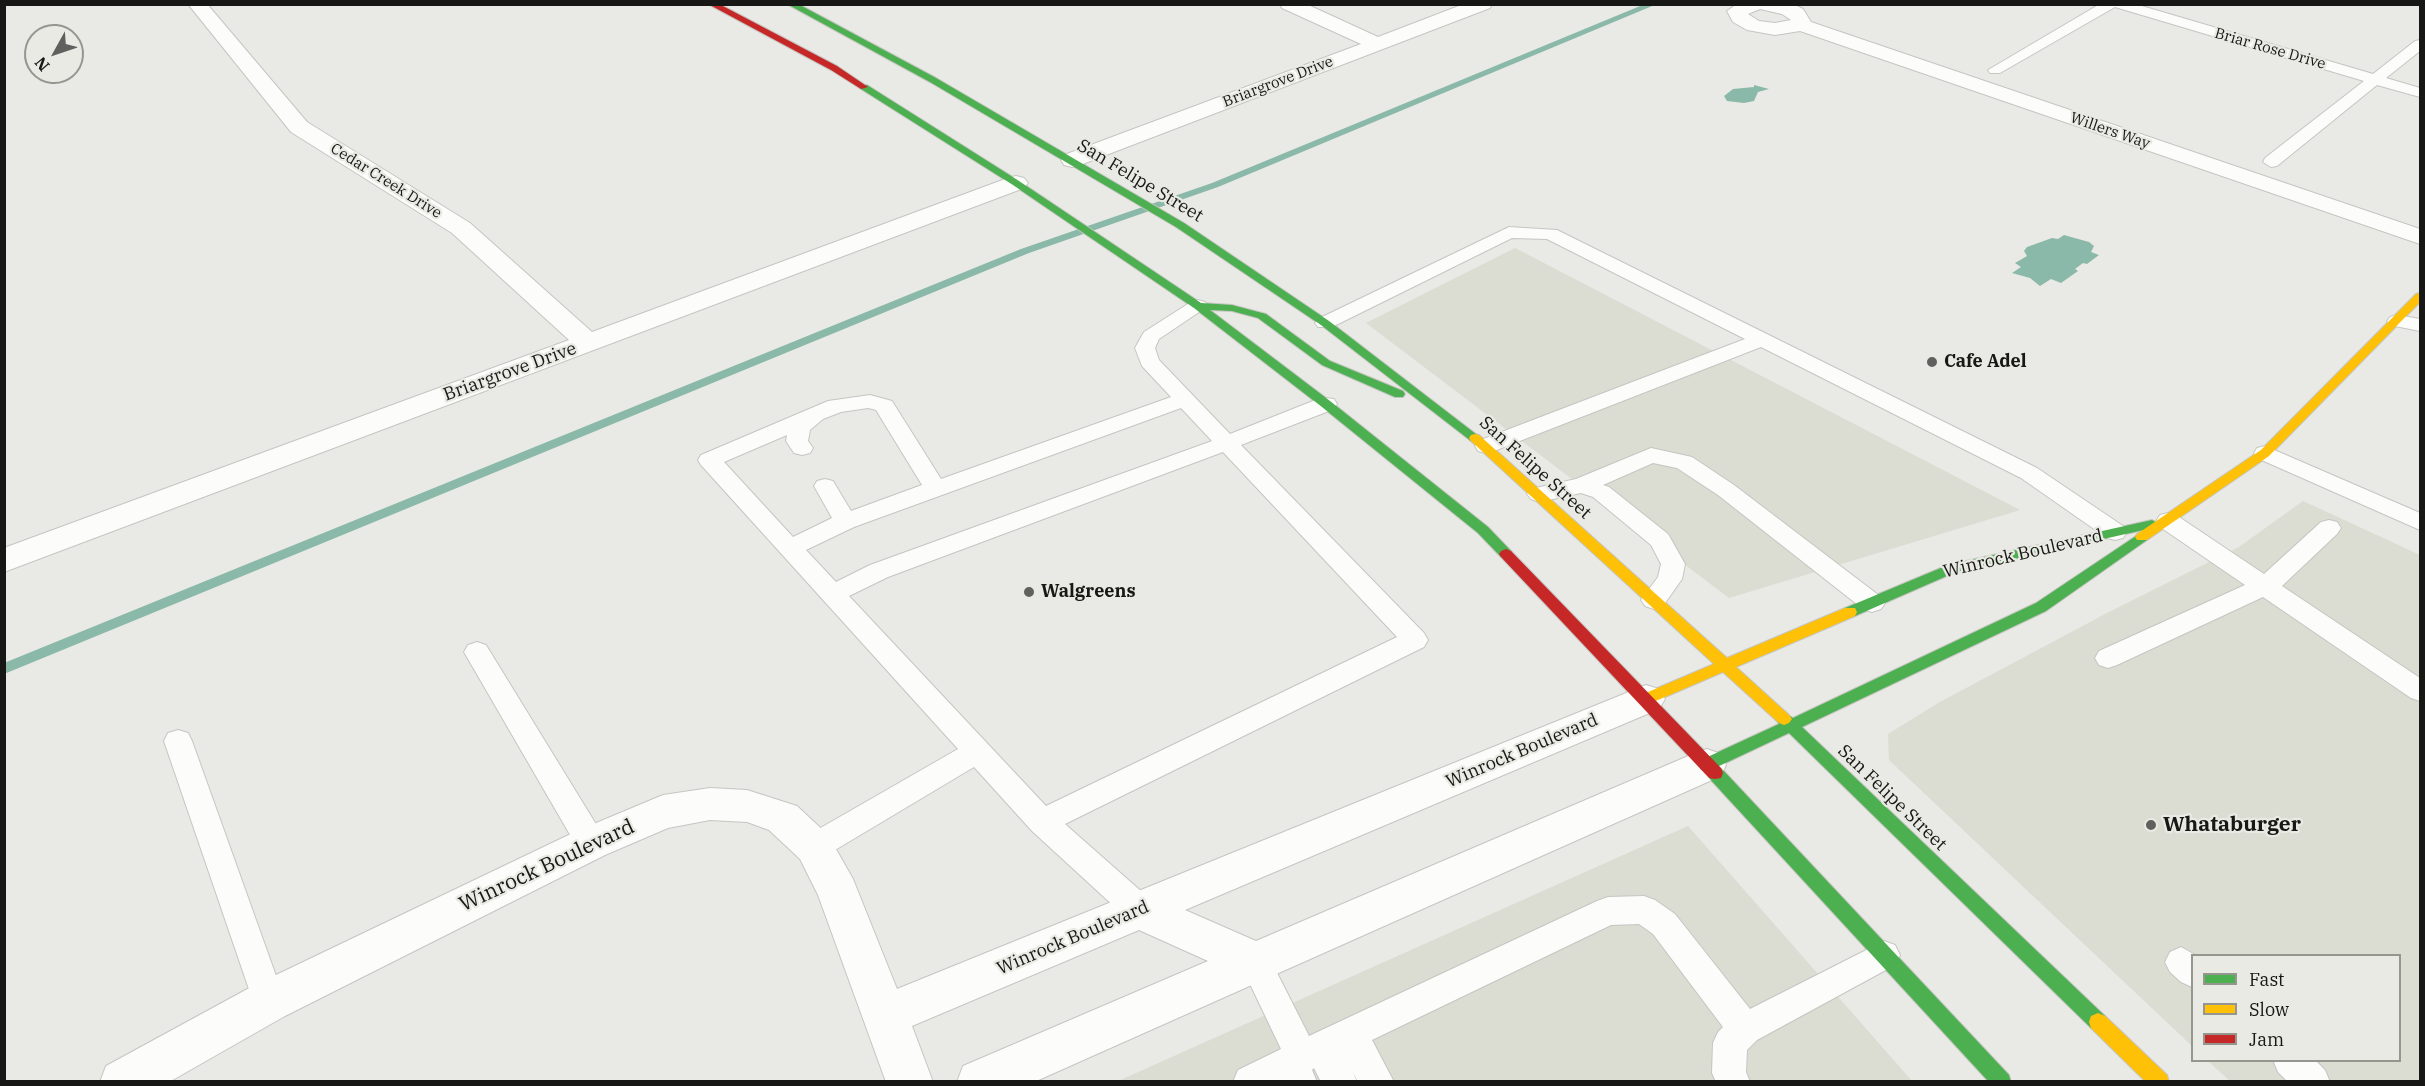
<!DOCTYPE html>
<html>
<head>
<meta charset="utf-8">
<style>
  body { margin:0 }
  #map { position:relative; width:2425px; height:1086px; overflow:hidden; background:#e9e9e5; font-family:"IBM Plex Serif",serif }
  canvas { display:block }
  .frame { position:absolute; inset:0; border:6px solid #171715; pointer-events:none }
  .legend { position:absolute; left:2191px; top:954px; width:210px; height:108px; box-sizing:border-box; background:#eaeae4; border:2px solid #969691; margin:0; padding:8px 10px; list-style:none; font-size:18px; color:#171715 }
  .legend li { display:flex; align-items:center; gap:12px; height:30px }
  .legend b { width:30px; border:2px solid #969691 }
  .north { position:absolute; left:24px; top:24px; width:60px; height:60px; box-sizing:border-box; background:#eaeae4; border:2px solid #969691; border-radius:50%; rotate:230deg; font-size:16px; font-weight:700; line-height:24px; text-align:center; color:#171715 }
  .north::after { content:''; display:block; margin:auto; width:21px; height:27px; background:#60605e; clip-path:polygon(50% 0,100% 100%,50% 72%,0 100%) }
</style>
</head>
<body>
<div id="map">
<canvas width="2425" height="1086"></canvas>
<div class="frame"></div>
<ul class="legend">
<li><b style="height:8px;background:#4caf50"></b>Fast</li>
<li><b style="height:8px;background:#ffc107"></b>Slow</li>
<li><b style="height:8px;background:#c62828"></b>Jam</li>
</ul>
<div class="north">N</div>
</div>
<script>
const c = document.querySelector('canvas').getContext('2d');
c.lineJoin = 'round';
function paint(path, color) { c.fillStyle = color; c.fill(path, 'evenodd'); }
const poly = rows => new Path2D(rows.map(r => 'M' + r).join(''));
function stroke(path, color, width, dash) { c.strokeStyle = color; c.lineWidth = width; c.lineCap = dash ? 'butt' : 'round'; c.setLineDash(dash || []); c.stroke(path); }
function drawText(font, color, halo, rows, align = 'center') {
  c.font = font + ' "IBM Plex Serif",serif'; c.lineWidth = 4.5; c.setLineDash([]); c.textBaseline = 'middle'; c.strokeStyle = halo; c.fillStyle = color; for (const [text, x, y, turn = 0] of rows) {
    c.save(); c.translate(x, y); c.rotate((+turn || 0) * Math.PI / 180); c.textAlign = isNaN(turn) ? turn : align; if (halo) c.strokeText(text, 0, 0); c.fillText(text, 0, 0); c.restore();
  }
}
paint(poly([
  [1515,248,2020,510,1729,598,1366,323],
  [2303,501,2420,555,2420,1081,2230,1081,2208,1061,2400,1060,2400,956,2192,956,2192,1046,1889,760,1888,734,1940,702,2107,613,2239,547],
  [1688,826,1912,1081,1116,1082]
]), '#dbdcd2');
paint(poly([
  [1754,85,1769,89,1758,92,1754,101,1744,103,1727,101,1724,96,1733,89,1754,87],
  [2064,235,2089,242,2094,246,2091,252,2099,255,2087,264,2083,263,2075,269,2078,271,2061,283,2051,279,2040,286,2030,278,2012,273,2021,267,2015,263,2027,256,2024,251,2027,247,2052,238,2058,239]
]), '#8bb9a9');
paint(poly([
  [1645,4,1657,4,1218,187,1029,253,4,674,4,663,1021,249,1212,183,1645,4]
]), '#8bb9a9');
const lane = poly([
  [2100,4,2135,4,2373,74,2415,41,2420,40,2420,51,2386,78,2420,88,2420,97,2377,85,2277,166,2271,167,2263,162,2265,158,2364,81,2115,7,2000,73,1990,73,1988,70,2100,4],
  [1509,227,1557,230,2037,468,2123,526,2127,532,2123,538,2115,540,2107,538,2021,478,1761,347,1494,451,1486,453,1478,451,1475,446,1478,441,1745,339,1547,239,1512,238,1332,327,1318,327,1315,323,1318,319,1509,227],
  [1198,300,1205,302,1208,306,1159,339,1155,348,1159,360,1230,434,1318,399,1326,398,1334,399,1337,404,1334,409,1241,445,1424,633,1428,640,1424,647,1065,824,1151,900,1156,910,1151,920,1140,924,1129,920,1032,831,974,767,825,856,814,860,803,856,799,847,803,838,958,749,701,465,698,460,701,455,828,401,870,395,892,401,941,479,1171,397,1142,366,1135,348,1144,332,1191,302,1198,300],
  [868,408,876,410,922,485,851,511,833,481,825,479,817,481,814,486,832,518,793,537,724,462,787,435,786,441,794,453,802,455,810,453,813,448,808,441,810,430,823,419,841,412,868,408],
  [1181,408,1212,441,870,565,836,582,806,550,854,527,1181,408],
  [1223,452,1397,637,1046,806,849,596,888,577,1223,452],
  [2397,315,2420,319,2420,331,2390,325,2387,321,2390,317,2397,315],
  [2265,446,2420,513,2420,530,2257,458,2254,453,2257,448,2265,446],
  [1651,448,1692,457,1734,485,1881,597,1885,603,1881,609,1872,612,1863,609,1718,495,1677,468,1653,463,1603,485,1609,487,1668,534,1685,564,1682,579,1663,606,1654,609,1645,606,1641,600,1658,577,1661,564,1651,545,1593,497,1581,493,1539,502,1531,499,1527,494,1531,489,1576,479,1651,448],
  [2168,513,2176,515,2264,574,2321,522,2329,520,2337,522,2341,528,2337,534,2282,586,2420,678,2420,701,2411,698,2263,597,2117,665,2108,668,2099,665,2095,658,2099,651,2245,585,2160,527,2156,521,2160,515,2168,513],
  [477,642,486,645,602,834,606,843,602,852,591,856,580,852,464,652,468,645,477,642],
  [178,730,188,733,192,741,285,1001,281,1012,269,1016,257,1012,253,1001,164,741,168,733,178,730],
  [1644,896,1655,900,1675,914,1750,1009,1884,941,1895,945,1900,955,1895,965,1757,1040,1747,1050,1746,1072,1750,1082,1716,1082,1712,1073,1713,1043,1718,1032,1723,1027,1653,934,1639,924,1611,925,1372,1040,1394,1082,1358,1082,1353,1072,1357,1082,1321,1082,1314,1068,1312,1070,1317,1082,1233,1082,1238,1070,1281,1049,1239,961,1244,951,1255,946,1266,951,1309,1036,1597,901,1608,897,1644,896],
  [2181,947,2197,956,2192,956,2192,987,2181,982,2170,972,2165,962,2170,952,2181,947],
  [2273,1060,2315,1060,2325,1070,2330,1082,2288,1082,2278,1072,2273,1060]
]);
const street = poly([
  [188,4,207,4,307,122,470,223,592,332,1008,178,1016,176,1024,178,1028,183,1024,188,4,572,4,548,569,340,452,233,291,132,188,4],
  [1280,4,1306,4,1378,37,1464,4,1492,4,1490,8,1080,165,1072,167,1064,165,1061,160,1064,155,1361,44,1282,8,1280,4],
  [1737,4,1795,5,1803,9,1811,22,2420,229,2420,244,1800,31,1775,35,1747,30,1733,22,1727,11,1737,4],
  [1760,9,1782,14,1791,20,1775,23,1759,21,1748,14,1760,9],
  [1646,685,1659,689,1665,699,1659,709,1185,910,1256,941,1693,754,1707,749,1721,754,1726,765,1721,776,1034,1082,957,1082,963,1066,1208,961,1139,930,912,1026,933,1082,886,1082,818,895,800,859,769,830,747,822,710,820,668,828,605,855,285,1016,169,1082,100,1082,106,1066,253,986,577,831,663,795,710,788,747,790,797,806,828,835,853,879,897,989,1646,685]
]);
const fast = poly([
  [787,4,798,4,936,78,1184,223,1329,321,1481,438,1479,441,1471,441,1321,325,1176,227,930,82,787,4],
  [861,85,867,85,1019,181,1201,303,1232,305,1266,314,1330,361,1403,391,1405,394,1403,397,1395,397,1322,365,1258,318,1232,311,1210,310,1330,401,1488,527,1511,551,1513,554,1511,557,1501,557,1478,533,1322,407,1194,308,1013,185,861,89,861,85],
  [2152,520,2159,524,2157,527,1956,572,1855,616,1850,617,1845,616,1843,612,1845,608,1948,565,2152,520],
  [2142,532,2149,537,2147,540,2046,611,1802,727,2105,1016,2107,1022,2105,1028,2098,1031,2091,1028,1789,733,1717,767,1721,768,2009,1075,2011,1082,1989,1082,1709,778,1708,771,1701,770,1699,765,1701,760,1779,724,1776,719,1779,715,1784,713,1793,718,2036,603,2142,532]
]);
const slow = poly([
  [2420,293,2420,302,2269,456,2147,540,2137,540,2135,537,2137,534,2261,450,2416,294,2420,293],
  [1475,434,1479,435,1727,658,1845,608,1855,608,1857,612,1855,616,1736,667,1789,715,1792,719,1789,723,1784,725,1779,723,1723,672,1651,703,1646,705,1641,703,1638,699,1641,695,1714,664,1471,441,1469,438,1471,435,1475,434],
  [2098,1013,2105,1016,2167,1075,2169,1082,2146,1082,2091,1028,2089,1022,2091,1016,2098,1013]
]);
const jam = poly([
  [708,4,719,4,837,66,868,87,861,89,831,70,708,4],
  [1506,549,1511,551,1721,768,1723,773,1721,778,1715,779,1709,778,1501,557,1499,554,1501,551,1506,549]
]);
stroke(lane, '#c5c5c2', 2);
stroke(street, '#c5c5c2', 2);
stroke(fast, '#c5c5c2', 2);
stroke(slow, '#c5c5c2', 2);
stroke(jam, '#c5c5c2', 2);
paint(lane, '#fcfcfb');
paint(street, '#fcfcfb');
paint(fast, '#4caf50');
paint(slow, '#ffc107');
paint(jam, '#c62828');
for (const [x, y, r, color] of [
  [1932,362,6,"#60605e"],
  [1029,592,6,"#60605e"],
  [2151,825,6,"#60605e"]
]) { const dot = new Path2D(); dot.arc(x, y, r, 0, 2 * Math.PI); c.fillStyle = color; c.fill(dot); stroke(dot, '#eaeae4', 2); }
drawText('15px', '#171715', '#eaeae4', [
  ["Briar Rose Drive",2270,49,16],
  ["Briargrove Drive",1278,82,-21],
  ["Willers Way",2110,131,19],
  ["Cedar Creek Drive",386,181,32]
]);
drawText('18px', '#171715', '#eaeae4', [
  ["San Felipe Street",1140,181,31],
  ["Briargrove Drive",510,372,-20],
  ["San Felipe Street",1535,468,42],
  ["Winrock Boulevard",2023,554,-13],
  ["Winrock Boulevard",1522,751,-23],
  ["San Felipe Street",1892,798,44],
  ["Winrock Boulevard",1073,938,-23]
]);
drawText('bold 18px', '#171715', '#eaeae4', [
  ["Cafe Adel",1944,362],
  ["Walgreens",1041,592]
], 'left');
drawText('bold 21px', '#171715', '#eaeae4', [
  ["Whataburger",2163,825]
], 'left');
drawText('21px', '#171715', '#eaeae4', [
  ["Winrock Boulevard",547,866,-25]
]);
</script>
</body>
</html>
